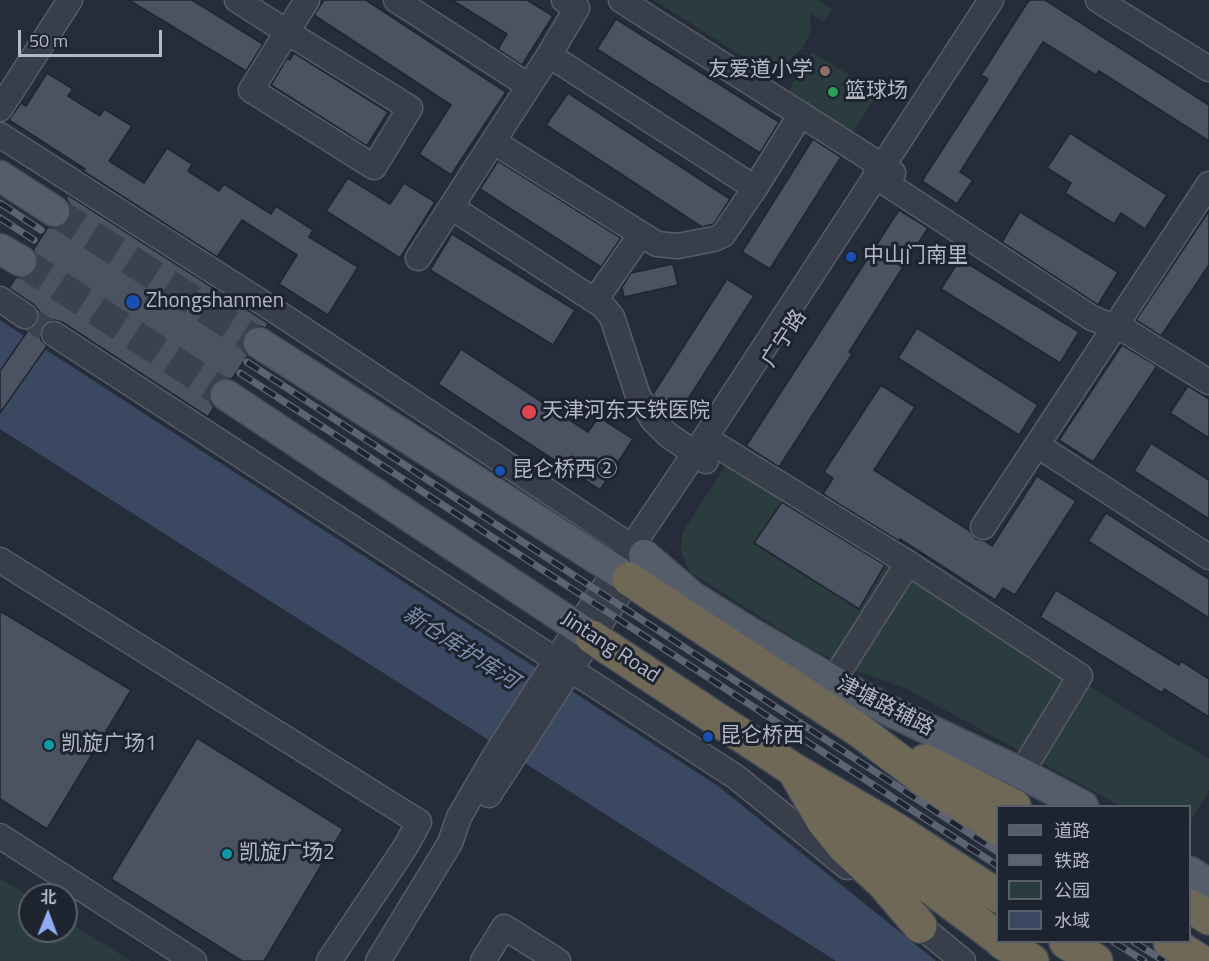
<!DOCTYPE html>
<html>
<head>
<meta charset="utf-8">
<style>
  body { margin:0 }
  #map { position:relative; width:1209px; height:961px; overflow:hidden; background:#252c3a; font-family:"Titillium Web","Noto Sans SC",sans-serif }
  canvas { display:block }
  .legend { position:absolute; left:996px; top:805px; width:195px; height:138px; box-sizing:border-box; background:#1d232f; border:2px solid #595f6b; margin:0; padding:8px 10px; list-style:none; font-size:18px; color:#b4b9c6 }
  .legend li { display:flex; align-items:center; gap:12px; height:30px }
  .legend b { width:30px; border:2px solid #595f6b }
  .north { position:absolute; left:18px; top:883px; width:60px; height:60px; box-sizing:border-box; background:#1d232f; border:2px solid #595f6b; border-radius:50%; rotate:1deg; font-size:16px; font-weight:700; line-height:24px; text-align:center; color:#b4b9c6 }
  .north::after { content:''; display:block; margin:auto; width:21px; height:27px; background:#90abef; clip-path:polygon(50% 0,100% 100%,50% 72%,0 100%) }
  .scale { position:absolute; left:18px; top:30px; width:144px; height:27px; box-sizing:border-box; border:3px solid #b4b9c6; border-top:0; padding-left:8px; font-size:18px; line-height:21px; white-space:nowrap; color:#b4b9c6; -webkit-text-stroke:4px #1d232f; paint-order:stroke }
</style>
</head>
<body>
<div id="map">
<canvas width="1209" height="961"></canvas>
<ul class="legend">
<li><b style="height:8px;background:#565d6a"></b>道路</li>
<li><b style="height:8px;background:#5d6373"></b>铁路</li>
<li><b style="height:16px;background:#2b3c3f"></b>公园</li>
<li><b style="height:16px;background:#3b4861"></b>水域</li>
</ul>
<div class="north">北</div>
<div class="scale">50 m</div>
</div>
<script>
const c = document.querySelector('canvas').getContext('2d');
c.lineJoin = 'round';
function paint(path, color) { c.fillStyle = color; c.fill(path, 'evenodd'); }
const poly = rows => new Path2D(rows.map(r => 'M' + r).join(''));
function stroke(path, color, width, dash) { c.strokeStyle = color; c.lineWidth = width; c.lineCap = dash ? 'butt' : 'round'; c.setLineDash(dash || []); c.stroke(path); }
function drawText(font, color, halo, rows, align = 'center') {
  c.font = font + ' "Titillium Web","Noto Sans SC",sans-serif'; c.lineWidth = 6; c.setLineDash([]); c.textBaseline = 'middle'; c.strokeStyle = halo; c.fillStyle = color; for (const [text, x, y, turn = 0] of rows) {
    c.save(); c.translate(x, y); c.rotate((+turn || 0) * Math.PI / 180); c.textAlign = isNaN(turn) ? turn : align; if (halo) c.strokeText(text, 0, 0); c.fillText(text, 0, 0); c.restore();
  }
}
paint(poly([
  [654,0,818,0,832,9,824,22,810,13,811,30,803,48,789,60,779,64,768,66,753,63],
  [812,52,878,93,853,132,788,91],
  [726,465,1209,759,1209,790,1190,823,1190,806,1120,806,905,688,857,671,811,649,690,572,681,552,682,533],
  [0,878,30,897,30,931,66,931,66,920,131,961,0,961]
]), '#2b3c3f');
paint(poly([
  [0,320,718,786,936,961,836,961,0,429]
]), '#3b4861');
const building = poly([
  [129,0,192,0,263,44,246,71,129,0],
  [324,0,366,0,506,92,451,175,419,154,451,105,314,15,324,0],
  [452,0,527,0,553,16,522,65,498,49,507,34,452,0],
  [1029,0,1045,0,1209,105,1209,141,1099,71,1096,75,1043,42,960,172,973,180,957,204,922,181,988,79,981,75,1029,0],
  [616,19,779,122,760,153,597,49,616,19],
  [294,53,388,112,367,146,271,85,287,58,290,60,294,53],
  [47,73,73,89,68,96,100,116,104,109,132,126,109,161,144,183,167,148,192,164,188,171,219,191,224,184,271,214,276,206,313,230,309,237,358,267,328,315,279,284,297,255,242,220,217,257,83,171,85,169,9,120,21,103,26,106,47,73],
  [568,93,730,199,714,224,702,227,546,125,568,93],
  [1070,133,1167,195,1145,229,1121,213,1114,224,1065,193,1071,183,1047,168,1070,133],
  [813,139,841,157,770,269,742,252,813,139],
  [498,161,621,238,601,267,480,189,498,161],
  [348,178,390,204,404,183,435,202,400,258,326,211,348,178],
  [68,195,268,323,266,328,259,326,252,327,245,333,242,343,243,350,248,355,232,379,226,378,219,379,211,386,209,395,210,402,214,407,208,417,62,322,54,320,47,322,42,327,40,333,41,340,47,346,0,413,0,371,29,329,36,324,41,313,33,304,9,288,16,277,22,278,29,276,36,270,38,260,33,250,48,227,54,228,61,227,69,220,71,211,70,204,66,199,68,195],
  [899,210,928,228,849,352,852,354,779,467,746,446,899,210],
  [1209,211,1209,265,1161,336,1136,320,1209,211],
  [1020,212,1118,272,1098,305,1002,242,1020,212],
  [452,234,575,310,553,345,430,270,452,234],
  [960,259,1079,332,1060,363,941,289,960,259],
  [673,264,678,285,624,297,622,287,631,273,673,264],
  [727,279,754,296,679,413,656,399,653,394,727,279],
  [917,328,1038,405,1019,435,898,358,917,328],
  [1122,345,1157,366,1093,462,1059,440,1122,345],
  [461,349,588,432,599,417,633,439,600,490,438,384,461,349],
  [881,385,915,407,874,470,970,531,976,539,985,541,992,546,1037,476,1076,501,1015,595,1003,588,995,600,900,539,899,541,823,494,833,478,824,472,881,385],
  [1188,386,1209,399,1209,438,1170,413,1188,386],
  [1151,443,1209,480,1209,519,1134,471,1151,443],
  [782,502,885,565,859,609,754,543,782,502],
  [1106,513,1209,579,1209,618,1088,541,1106,513],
  [1056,590,1179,665,1181,661,1209,679,1209,717,1164,689,1162,693,1040,617,1056,590],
  [0,611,131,690,47,829,0,799,0,611],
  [197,738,343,829,264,961,242,961,111,879,197,738]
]);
paint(building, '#4b5262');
stroke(building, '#1f2531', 1.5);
stroke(poly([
  [25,316,54,334]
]), '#3a414f', 24, [24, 12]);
stroke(poly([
  [54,211,259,343],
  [21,261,226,395]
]), '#3a414f', 30, [30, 15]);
const minor = poly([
  [237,0,287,32,410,108,374,167,251,90,287,32,307,0],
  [396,0,529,86],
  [621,0,893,173],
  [1098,0,1209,69],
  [549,55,755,188],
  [0,109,70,0],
  [0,135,280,314,644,555],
  [494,142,641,234],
  [875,176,1092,318,1114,327,1123,329,1209,382],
  [451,207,603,306,612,317,638,396,653,420,668,435,706,461],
  [418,258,549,55,577,8,564,0],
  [0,299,25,316],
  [596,299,641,234,657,244,678,246,714,239,723,235,755,188,801,114],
  [54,334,736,777,847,867],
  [705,438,908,563,833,681],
  [1037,445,1209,557],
  [983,527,1209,184],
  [0,560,419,822,406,846,329,961],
  [908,563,1080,676,1021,773],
  [489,795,622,590],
  [0,836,194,961],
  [907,915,963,961],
  [378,961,450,843,459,817,494,757,577,628,705,438,991,0],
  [483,961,504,927,558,961]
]);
const major = poly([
  [0,176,54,211],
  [0,249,21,261],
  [259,343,629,579,653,585],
  [226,395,592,637],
  [644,555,693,597,749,632,833,681,894,713,1021,773,1083,806],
  [1190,872,1209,884]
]);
const highway = poly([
  [629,579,860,731,950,799,998,830],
  [592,637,794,770,895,829,998,896],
  [925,761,1014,806],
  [794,770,823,821,844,847,883,883,920,926],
  [840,811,874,845,998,938],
  [1190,906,1209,918],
  [1002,942,1032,961],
  [1066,942,1096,961],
  [1170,942,1200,961]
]);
stroke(minor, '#565c68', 27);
stroke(major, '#414753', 33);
stroke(highway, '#434955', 36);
stroke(minor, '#383e4a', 24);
stroke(major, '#565d6a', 30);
stroke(highway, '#6f6856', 33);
const rail = poly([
  [0,203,41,230],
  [0,218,34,240],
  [247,362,998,852],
  [240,373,998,866],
  [1114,942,1144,961],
  [1134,942,1164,961]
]);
stroke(rail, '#5d6373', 7);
stroke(rail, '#1d232f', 4.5, [14]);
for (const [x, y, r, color] of [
  [825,71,6,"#8d6e63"],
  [833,92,6,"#2e9e5b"],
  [851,257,6,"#1a4fb4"],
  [133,302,8,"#1a4fb4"],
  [529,412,8,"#e0444e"],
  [500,471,6,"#1a4fb4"],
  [708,737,6,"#1a4fb4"],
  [49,745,6,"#0f9aa8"],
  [227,854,6,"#0f9aa8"]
]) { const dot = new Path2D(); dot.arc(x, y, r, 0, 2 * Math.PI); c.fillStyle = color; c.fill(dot); stroke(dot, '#1d232f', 2); }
drawText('21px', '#b4b9c6', '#1d232f', [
  ["友爱道小学",813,71,"right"],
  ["篮球场",845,92],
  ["中山门南里",863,257],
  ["Zhongshanmen",146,302],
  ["天津河东天铁医院",542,412],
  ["昆仑桥西②",512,471],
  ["昆仑桥西",720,737],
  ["凯旋广场1",61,745],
  ["凯旋广场2",239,854]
], 'left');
drawText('21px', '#b4b9c6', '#1d232f', [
  ["广宁路",785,339,-57],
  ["Jintang Road",610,648,33],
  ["津塘路辅路",885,707,27]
]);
drawText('italic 22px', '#7d8dab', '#1d232f', [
  ["新仓库护库河",460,649,33]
]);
</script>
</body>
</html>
